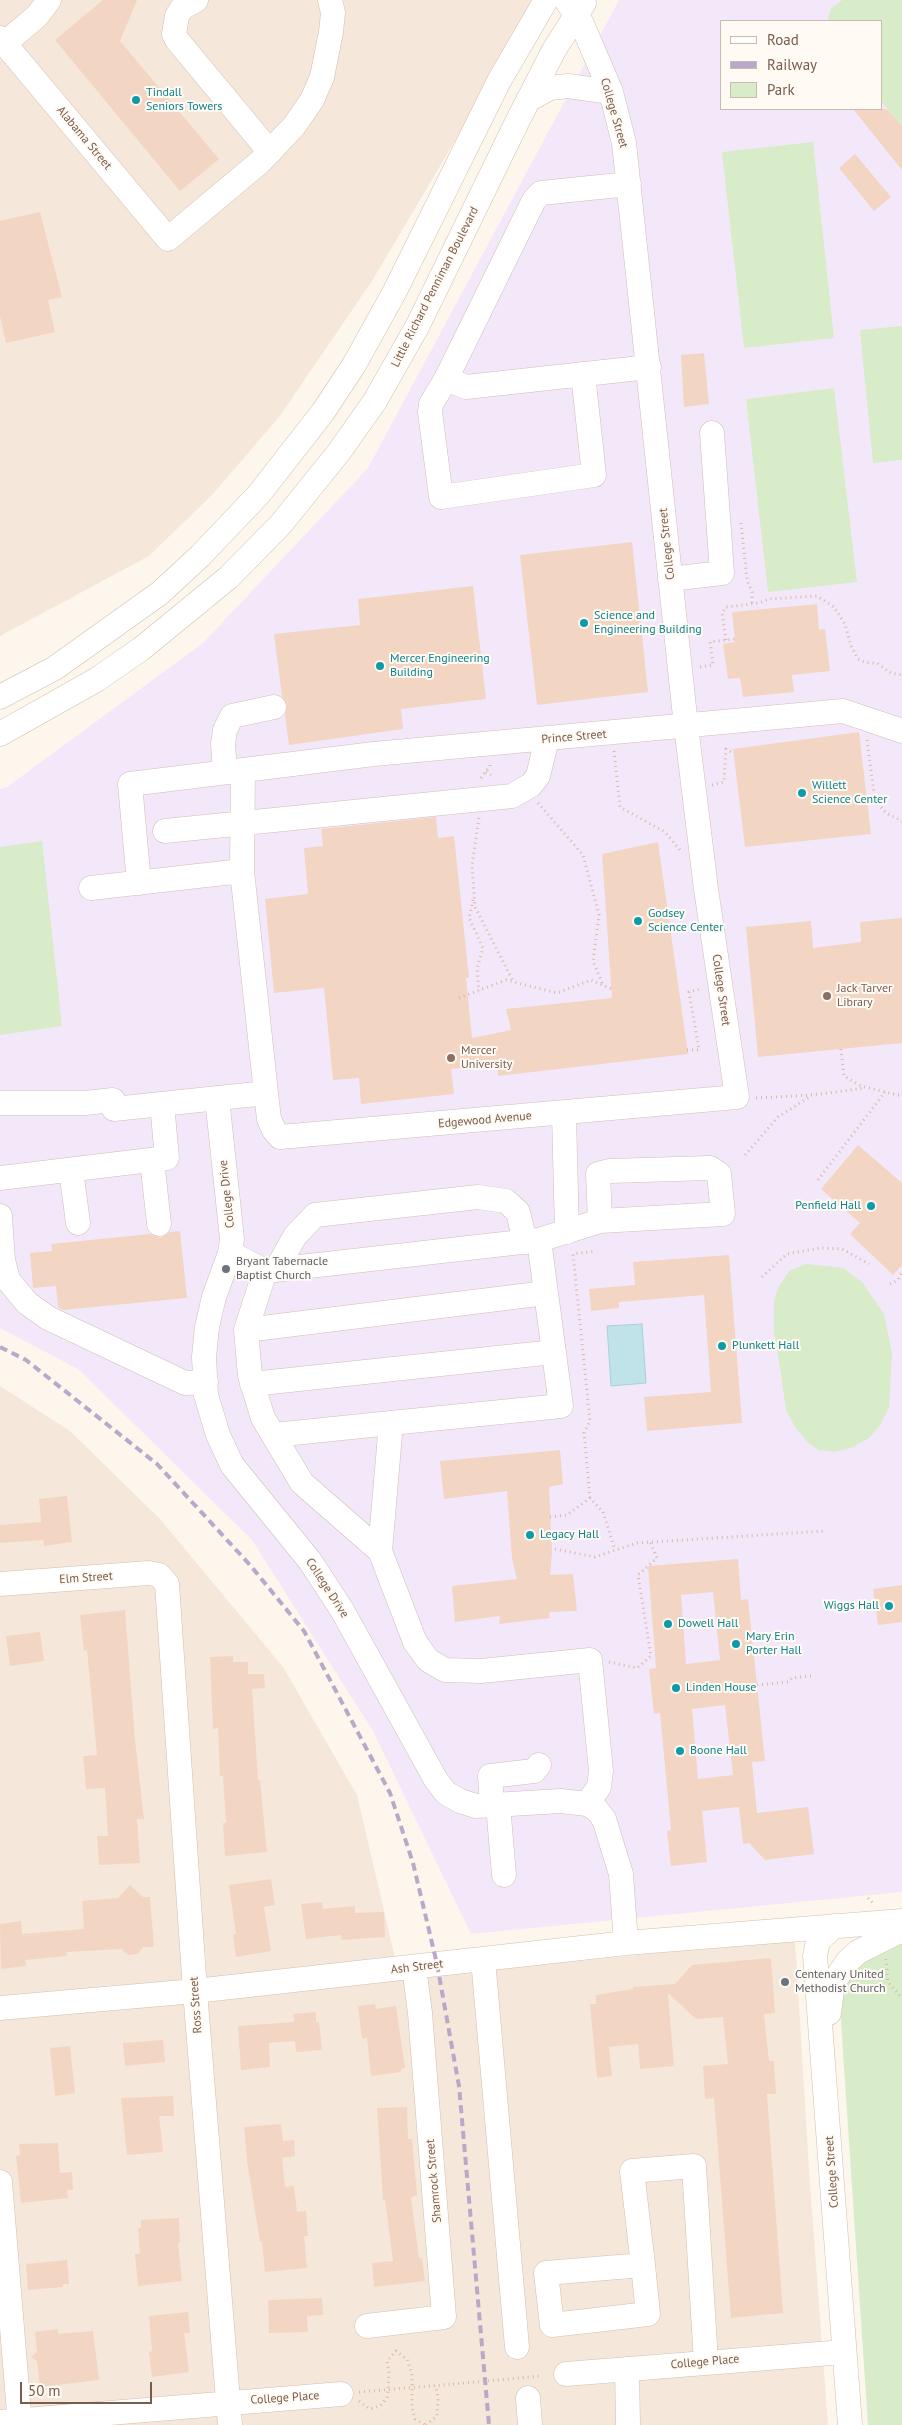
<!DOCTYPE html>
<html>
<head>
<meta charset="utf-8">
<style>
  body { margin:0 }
  #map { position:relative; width:902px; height:2425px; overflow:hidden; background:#fdf6ec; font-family:"PT Sans",sans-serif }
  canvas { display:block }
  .legend { position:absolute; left:720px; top:20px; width:162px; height:90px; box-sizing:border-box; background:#fffaf3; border:1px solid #cabbb1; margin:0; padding:6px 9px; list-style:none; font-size:15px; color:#7a5c4d }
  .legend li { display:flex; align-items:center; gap:10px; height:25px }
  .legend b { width:25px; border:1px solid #cabbb1 }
  .scale { position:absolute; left:20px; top:2382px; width:132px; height:22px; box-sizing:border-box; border:2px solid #7a5c4d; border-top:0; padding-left:6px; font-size:15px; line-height:18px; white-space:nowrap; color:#7a5c4d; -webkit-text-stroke:4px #fffaf3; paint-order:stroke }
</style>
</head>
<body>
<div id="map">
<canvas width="902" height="2425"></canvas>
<ul class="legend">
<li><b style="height:6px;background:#fff"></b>Road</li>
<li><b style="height:6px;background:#b9a8c9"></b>Railway</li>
<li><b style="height:14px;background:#d8ecc9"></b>Park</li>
</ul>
<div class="scale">50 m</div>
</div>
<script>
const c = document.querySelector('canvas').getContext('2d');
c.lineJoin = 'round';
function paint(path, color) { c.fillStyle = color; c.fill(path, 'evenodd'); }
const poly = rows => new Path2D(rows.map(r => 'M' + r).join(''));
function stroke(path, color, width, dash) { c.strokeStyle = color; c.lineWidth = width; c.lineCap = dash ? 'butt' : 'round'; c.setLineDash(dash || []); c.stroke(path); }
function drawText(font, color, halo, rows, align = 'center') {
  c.font = font + ' "PT Sans",sans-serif'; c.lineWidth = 4; c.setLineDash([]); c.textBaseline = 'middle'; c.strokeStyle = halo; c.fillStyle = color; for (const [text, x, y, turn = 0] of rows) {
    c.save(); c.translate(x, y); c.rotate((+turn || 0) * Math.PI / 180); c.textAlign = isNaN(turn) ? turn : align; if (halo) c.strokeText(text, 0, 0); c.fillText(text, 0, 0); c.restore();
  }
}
paint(poly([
  [0,0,538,0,372,281,279,417,212,495,149,556,0,636],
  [0,1386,70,1431,160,1519,283,1667,357,1795,400,1979,795,1939,809,2170,828,2425,0,2425]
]), '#f5e8da');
paint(poly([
  [619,0,902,0,902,1892,471,1934,373,1731,252,1540,78,1369,0,1328,0,789,7,787,203,643,368,468],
  [721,21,881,21,881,109,721,109]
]), '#f3e8fa');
paint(poly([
  [842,0,902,0,902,126,881,101,881,21,830,21,828,18,831,9],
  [813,142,834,338,744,348,722,152],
  [902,326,902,460,873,463,860,330],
  [834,388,857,582,768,592,746,399],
  [42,841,62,1026,0,1035,0,847],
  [806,1264,843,1268,862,1282,884,1314,892,1353,889,1407,881,1424,869,1438,853,1447,835,1452,819,1450,808,1443,795,1427,786,1410,780,1368,774,1332,774,1302,778,1288,789,1271],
  [902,1942,902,2425,868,2425,840,2007,841,1995,853,1966]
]), '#d8ecc9');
const water = poly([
  [642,1324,646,1383,611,1386,607,1326,642,1324]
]);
paint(water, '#bfe3e8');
stroke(water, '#a5d3da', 1);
paint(poly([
  [103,0,137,0,120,41,219,159,180,191,55,40],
  [853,109,887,109,902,126,902,170],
  [855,154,891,197,874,211,839,168],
  [40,212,62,297,48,300,55,332,6,343,0,316,0,221],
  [704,353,709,404,684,407,681,355],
  [632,542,648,692,537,705,520,555],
  [473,586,486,699,401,709,403,729,289,745,285,715,287,705,282,696,274,634,360,625,358,599],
  [817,604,819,630,825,629,830,671,792,675,794,692,743,697,740,678,728,679,723,644,735,642,732,612],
  [859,732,871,834,745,847,733,749],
  [436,817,438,838,454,836,469,978,466,978,472,1038,511,1030,506,1009,612,998,602,854,658,842,688,1054,498,1076,497,1064,451,1069,454,1094,361,1104,359,1078,333,1080,324,988,274,993,265,899,308,894,304,848,323,846,321,829],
  [902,918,902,1043,758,1057,746,927,811,921,813,948,861,942,860,922],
  [858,1145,902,1183,902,1265,893,1275,850,1234,860,1223,821,1189],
  [180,1231,187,1298,63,1310,58,1307,56,1286,33,1288,30,1253,52,1251,51,1244,150,1234,160,1238,170,1232],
  [729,1255,742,1423,647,1431,644,1397,711,1392,704,1295,619,1302,619,1308,591,1311,589,1289,635,1285,633,1262],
  [560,1450,563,1484,549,1487,552,1552,550,1575,573,1574,577,1611,549,1612,550,1618,499,1624,500,1616,455,1622,452,1586,517,1579,512,1558,507,1491,444,1499,440,1461],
  [67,1496,72,1542,44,1546,43,1540,0,1543,0,1525,41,1522,39,1499],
  [738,1559,741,1600,748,1599,765,1761,752,1762,757,1813,808,1807,814,1854,765,1860,749,1843,743,1844,739,1807,702,1811,707,1862,671,1866,667,1831,671,1830,660,1713,654,1714,649,1669,656,1668,648,1566],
  [713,1592,720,1660,686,1664,681,1595],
  [725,1705,733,1775,698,1779,692,1709],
  [902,1585,902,1622,878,1625,873,1589],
  [125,1610,135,1740,144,1819,137,1819,140,1863,99,1865,97,1836,108,1836,105,1788,86,1789,83,1756,97,1755,87,1650,84,1651,80,1615],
  [40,1632,44,1661,10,1666,6,1636],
  [233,1656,233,1662,248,1662,248,1674,264,1674,265,1688,252,1689,258,1780,260,1780,267,1852,225,1856,223,1823,226,1823,223,1776,220,1776,218,1728,213,1729,210,1657],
  [271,1879,275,1905,264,1907,271,1951,236,1957,233,1935,236,1934,229,1885],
  [130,1885,143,1897,150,1897,154,1947,143,1947,138,1954,128,1955,121,1949,66,1952,67,1956,25,1960,26,1966,1,1969,0,1924,21,1921,22,1934,84,1929,82,1901,118,1898],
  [322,1902,323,1909,355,1906,355,1913,384,1912,385,1937,342,1940,341,1935,306,1939,301,1904],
  [771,1958,775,2013,764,2014,769,2061,774,2061,776,2094,767,2094,783,2313,731,2318,714,2098,705,2099,703,2066,728,2064,723,2017,696,2019,668,1993,674,2066,640,2069,638,2044,609,2047,612,2076,597,2078,590,2004,596,2004,596,1995,633,1989,633,1987,675,1984,692,1965],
  [375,2004,376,2009,396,2006,405,2068,401,2069,401,2072,371,2076,367,2038,362,2039,358,2006],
  [316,2012,316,2022,319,2022,322,2050,296,2052,295,2041,269,2043,270,2067,241,2070,238,2026,294,2022,293,2014],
  [163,2040,165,2062,125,2066,123,2043],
  [70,2046,75,2093,55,2096,50,2048],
  [173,2096,174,2116,159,2116,163,2152,127,2155,121,2098],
  [407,2107,408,2139,412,2139,417,2195,411,2198,419,2258,422,2258,425,2281,374,2287,372,2263,393,2261,385,2200,383,2200,377,2108],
  [281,2124,283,2141,294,2140,295,2156,282,2158,285,2187,294,2186,297,2212,306,2211,308,2236,304,2236,307,2268,265,2272,262,2241,260,2242,247,2161,244,2127],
  [58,2143,60,2173,72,2172,73,2190,67,2190,68,2198,21,2203,16,2156,20,2155,19,2144],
  [179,2218,180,2243,178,2243,182,2281,138,2286,135,2254,140,2254,138,2228,141,2228,141,2220],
  [67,2260,69,2284,63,2284,63,2287,28,2290,26,2264],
  [322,2298,323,2315,307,2316,308,2332,269,2333,268,2300],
  [188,2312,190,2333,184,2333,189,2372,152,2377,149,2352,152,2351,149,2316],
  [58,2329,58,2334,93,2331,99,2380,40,2387,37,2361,31,2357,37,2352,35,2332]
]), '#f3d5c3');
const minor = poly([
  [196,0,182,8,177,16,174,34,177,40,270,152],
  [0,38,168,239,260,162,294,126,312,100,322,77,331,32,333,13,330,0],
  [5,43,37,16,49,0],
  [528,100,550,88,568,86,611,92],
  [629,184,541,193,534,200,446,379,466,387,649,367],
  [446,379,431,404,430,412,441,497,594,475,583,374],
  [670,579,722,573,712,433],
  [0,697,55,668,160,593,200,556,259,494,323,412,354,365,395,291,499,81,546,0],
  [0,734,96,680,141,649,229,577,281,524,339,452,375,401,418,325,518,120,554,50,584,3],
  [225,772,223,744,225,730,232,716,274,707],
  [165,831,512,796,531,785,538,776,547,739],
  [139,883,130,784,374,754,843,711,902,731],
  [91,888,242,871],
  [266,1093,269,1119,274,1130,280,1137,737,1097,706,889,686,726,624,143,611,92,582,24,566,0],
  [217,1098,232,1239,230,1253,214,1297,207,1327,204,1357,206,1395,218,1435,232,1465,310,1561,342,1610,436,1780,446,1793,460,1801,476,1806,561,1801,587,1804,596,1809,604,1819,621,1874,626,1943],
  [0,1103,85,1103,113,1100],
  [114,1109,266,1093,242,871,243,770],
  [564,1114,567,1232],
  [152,1160,159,1224],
  [71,1170,78,1223],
  [0,1178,167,1158,162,1104],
  [0,1216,3,1260,8,1280,27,1303,48,1318,185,1383,206,1382],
  [539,1240,600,1221,723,1214,719,1174,710,1168,610,1171,598,1174,600,1221],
  [230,1253,265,1271],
  [276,1270,295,1236,315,1215,478,1197,506,1201,518,1212,525,1242],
  [246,1330,546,1293],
  [252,1384,554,1352],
  [274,1435,391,1423],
  [380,1551,302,1483,263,1418,250,1376,246,1330,265,1271,539,1240,561,1406,391,1423,380,1551,415,1642,428,1660,445,1670,481,1671,590,1660,601,1771,599,1787,587,1804],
  [0,1584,149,1573,159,1575,167,1584,195,1991,230,2425],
  [492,1805,490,1776,534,1771,539,1765],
  [498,1805,504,1875],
  [834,1926,818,1941,815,1956,850,2425],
  [483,1959,517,2347],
  [0,2008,195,1991,626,1943,902,1921],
  [829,2013,833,1983,848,1961,858,1952,902,1930],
  [0,2182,20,2425],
  [643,2265,546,2273,552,2325,648,2314,643,2265,632,2171,694,2166,706,2362],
  [367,2326,444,2317,420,2013,414,1967],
  [627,2369,628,2425],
  [566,2374,844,2352],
  [528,2398,530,2425],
  [0,2422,341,2394]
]);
stroke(minor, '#d1beb0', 25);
stroke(poly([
  [741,523,747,580,752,592,752,603],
  [726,640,722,613,726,607,759,603,769,599,817,596,834,607,845,624,851,646,858,659,864,662,878,664,891,673,902,675],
  [700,667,713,665,710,642,735,639],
  [867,740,875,800,886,813,902,821],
  [614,751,620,807,665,832,680,850],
  [486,772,494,777],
  [481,778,490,766,490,762],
  [712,785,724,782,726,749,733,753],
  [538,803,583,855,599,915,593,961,603,985],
  [479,818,472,865,475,907,513,981],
  [473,900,469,918,483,948,477,969,479,991],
  [459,998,506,980,557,993,591,980,612,989],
  [841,1049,844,1076,861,1086,902,1096],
  [687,1050,699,1050,689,992,700,989],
  [756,1098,812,1095,865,1088],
  [745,1155,778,1117,811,1096],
  [818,1180,885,1092],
  [762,1277,787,1254,820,1248,842,1249,869,1264],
  [890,1284,898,1280,902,1272],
  [590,1498,584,1433,590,1421,573,1254,596,1251],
  [550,1517,567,1515,590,1498,603,1512,615,1550],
  [555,1549,595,1557,637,1543,824,1531],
  [609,1662,637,1668,651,1656,638,1575,657,1558,650,1542],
  [757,1685,788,1682,792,1678,811,1676],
  [868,1898,874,1904],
  [886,1959,888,1982,902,1998],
  [359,2392,453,2384],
  [359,2401,370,2409,380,2406,387,2398,388,2390,389,2372,387,2361,396,2351,407,2359,412,2374,412,2408,415,2419,425,2425],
  [426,2425,437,2416,438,2399,436,2386]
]), '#d9b8a5', 3, [1, 4]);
stroke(minor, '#fff', 24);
stroke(poly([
  [0,1347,26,1360,157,1464,250,1565,304,1631,390,1793,413,1863,437,1964,459,2086,489,2425]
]), '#b9a8c9', 4, [8, 5]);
stroke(poly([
  [453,2384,541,2376]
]), '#d9b8a5', 3, [1, 4]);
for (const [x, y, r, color] of [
  [136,100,5,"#0f9aa8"],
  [584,623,5,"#0f9aa8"],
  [380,666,5,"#0f9aa8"],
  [802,793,5,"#0f9aa8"],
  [638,921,5,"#0f9aa8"],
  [827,996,5,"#8d6e63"],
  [451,1058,5,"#8d6e63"],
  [871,1206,5,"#0f9aa8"],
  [226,1269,5,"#6b7280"],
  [722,1346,5,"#0f9aa8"],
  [530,1535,5,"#0f9aa8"],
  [889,1606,5,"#0f9aa8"],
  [668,1624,5,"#0f9aa8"],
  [736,1644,5,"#0f9aa8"],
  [676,1688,5,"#0f9aa8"],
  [680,1751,5,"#0f9aa8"],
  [785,1982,5,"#6b7280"]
]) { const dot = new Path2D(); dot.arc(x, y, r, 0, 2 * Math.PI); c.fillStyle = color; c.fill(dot); stroke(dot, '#fffaf3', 2); }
drawText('12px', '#0d838f', '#fffaf3', [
  ["Tindall",146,93],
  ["Seniors Towers",146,107],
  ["Science and",594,616],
  ["Engineering Building",594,630],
  ["Mercer Engineering",390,659],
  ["Building",390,673],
  ["Willett",812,786],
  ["Science Center",812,800],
  ["Godsey",648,914],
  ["Science Center",648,928],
  ["Penfield Hall",861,1206,"right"],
  ["Plunkett Hall",732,1346],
  ["Legacy Hall",540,1535],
  ["Wiggs Hall",879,1606,"right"],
  ["Dowell Hall",678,1624],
  ["Mary Erin",746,1637],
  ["Porter Hall",746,1651],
  ["Linden House",686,1688],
  ["Boone Hall",690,1751]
], 'left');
drawText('12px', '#7a5c4d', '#fffaf3', [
  ["College Street",614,113,74],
  ["Alabama Street",84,138,50],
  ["Little Richard Penniman Boulevard",435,287,-63],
  ["College Street",667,544,-96],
  ["Prince Street",574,737,-5],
  ["College Street",721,990,82],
  ["Edgewood Avenue",485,1120,-5],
  ["College Drive",227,1194,-96],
  ["Elm Street",86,1578,-4],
  ["College Drive",327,1588,57],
  ["Ash Street",417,1967,-7],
  ["Ross Street",196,2005,-94],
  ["College Street",832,2172,-94],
  ["Shamrock Street",434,2181,-95],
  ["College Place",705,2362,-5],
  ["College Place",285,2398,-4]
]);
drawText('12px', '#785e54', '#fffaf3', [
  ["Jack Tarver",837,989],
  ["Library",837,1003],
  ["Mercer",461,1051],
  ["University",461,1065]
], 'left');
drawText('12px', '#5b616d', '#fffaf3', [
  ["Bryant Tabernacle",236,1262],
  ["Baptist Church",236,1276],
  ["Centenary United",795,1975],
  ["Methodist Church",795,1989]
], 'left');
</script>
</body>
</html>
